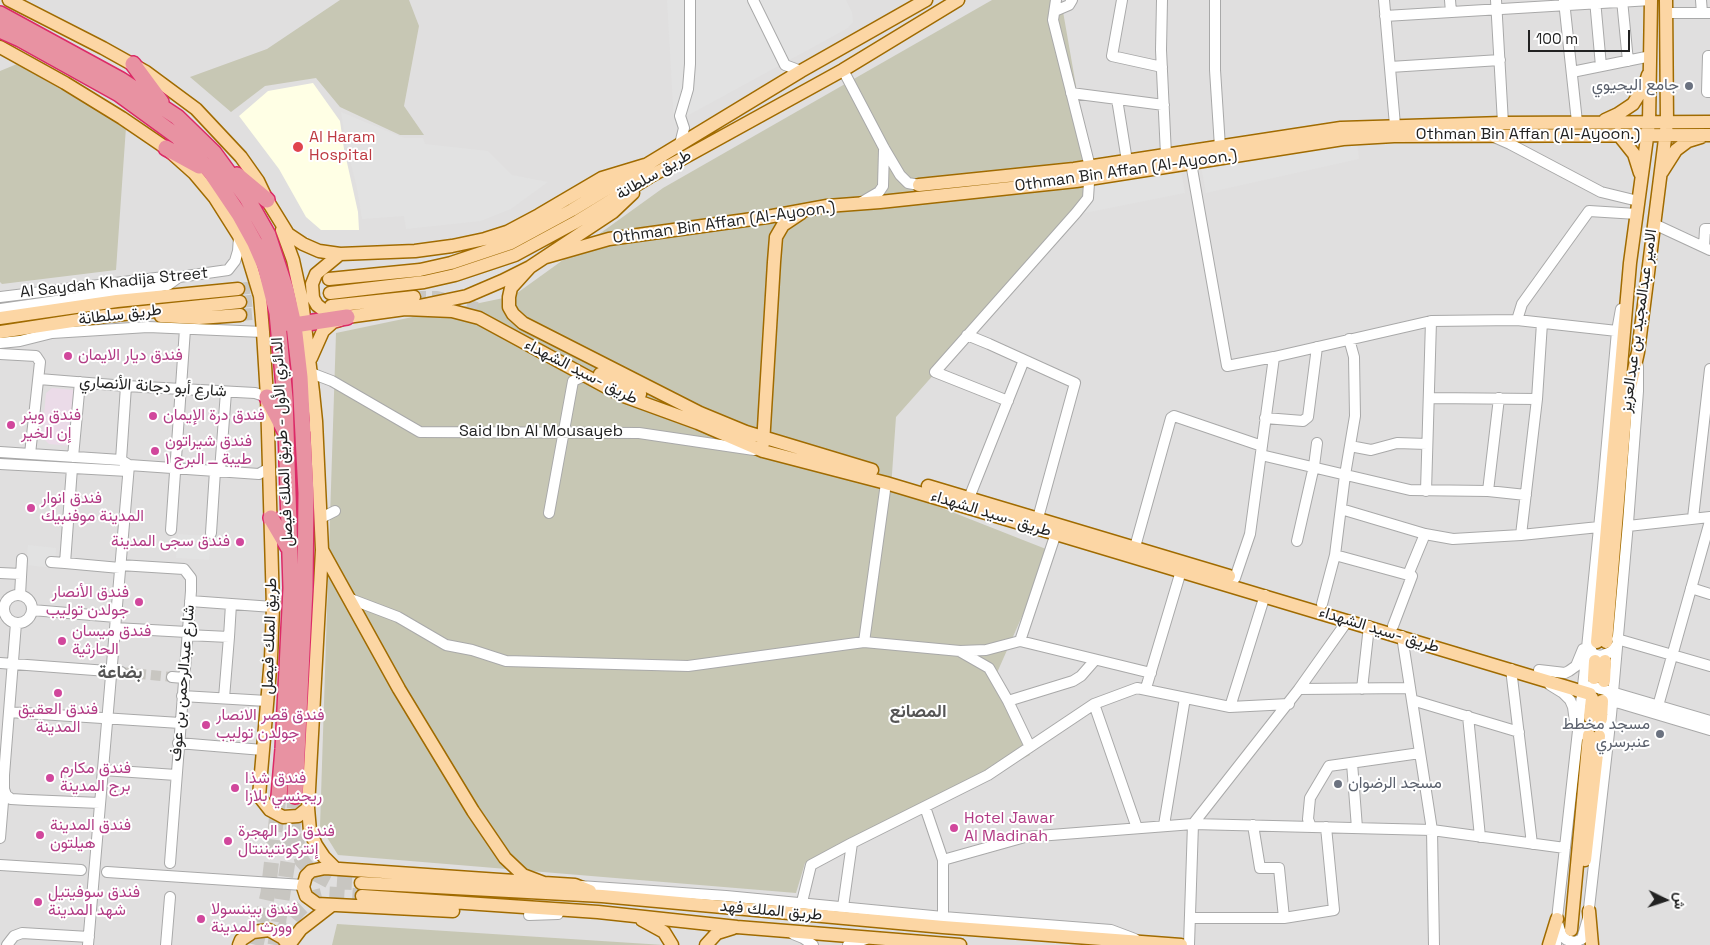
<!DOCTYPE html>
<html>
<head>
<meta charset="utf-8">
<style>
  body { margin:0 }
  #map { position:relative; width:1710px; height:945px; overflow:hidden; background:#f2efe9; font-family:"Space Grotesk",Vazirmatn,sans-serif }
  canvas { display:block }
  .north { position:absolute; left:1640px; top:875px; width:50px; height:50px; -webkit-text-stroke:4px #fff; paint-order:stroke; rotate:94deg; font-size:14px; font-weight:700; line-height:20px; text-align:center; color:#222 }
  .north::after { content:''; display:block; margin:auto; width:18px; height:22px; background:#222; clip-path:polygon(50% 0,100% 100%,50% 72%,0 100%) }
  .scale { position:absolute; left:1528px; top:30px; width:102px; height:22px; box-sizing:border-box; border:2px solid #222; border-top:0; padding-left:6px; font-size:15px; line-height:18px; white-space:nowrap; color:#222; -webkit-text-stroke:4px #fff; paint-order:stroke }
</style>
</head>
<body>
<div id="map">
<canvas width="1710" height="945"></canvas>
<div class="north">ش</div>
<div class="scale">100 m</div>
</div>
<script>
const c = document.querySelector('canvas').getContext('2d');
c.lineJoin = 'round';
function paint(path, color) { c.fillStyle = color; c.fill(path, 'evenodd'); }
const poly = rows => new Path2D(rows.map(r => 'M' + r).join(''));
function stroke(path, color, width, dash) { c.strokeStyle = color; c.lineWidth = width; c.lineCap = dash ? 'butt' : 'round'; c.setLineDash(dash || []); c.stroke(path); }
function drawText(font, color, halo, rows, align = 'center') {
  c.font = font + ' "Space Grotesk",Vazirmatn,sans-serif'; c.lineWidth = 4; c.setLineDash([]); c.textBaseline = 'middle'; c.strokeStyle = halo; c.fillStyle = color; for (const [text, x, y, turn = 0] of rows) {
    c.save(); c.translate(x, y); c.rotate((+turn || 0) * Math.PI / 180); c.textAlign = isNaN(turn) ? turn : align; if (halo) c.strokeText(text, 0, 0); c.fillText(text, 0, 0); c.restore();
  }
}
paint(poly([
  [0,0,1710,0,1710,945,0,945]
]), '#e0dfdf');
paint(poly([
  [52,388,75,390,71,446,49,444,42,437,46,393]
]), '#ebdbe8');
paint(poly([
  [313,83,340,121,344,149,358,212,359,230,321,230,306,217,279,169,239,116,268,91]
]), '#ffffe5');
paint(poly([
  [340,0,409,0,419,26,404,106,424,135,400,135,340,107,316,78,265,86,231,112,190,77,267,49],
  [992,0,1061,0,1088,155,1087,202,896,417,891,488,1051,551,996,675,1030,755,855,844,805,863,796,893,338,855,320,826,336,333,513,296,663,188],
  [17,64,126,127,116,270,2,284,0,282,0,71],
  [337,924,664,945,332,945]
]), '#c7c7b4');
paint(poly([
  [667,0,846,0,852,12,853,22,848,28,674,123],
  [341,112,404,138,423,138,425,144,488,151,512,175,548,182,511,209,481,221,406,229,404,216,362,219,357,188,346,145],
  [1357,143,1359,159,1206,193,1201,167],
  [1181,170,1185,193,1085,213,1094,181],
  [178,534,211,536,209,560,176,558],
  [28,545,56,548,55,568,26,565]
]), '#e2e2e2');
stroke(poly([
  [121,672,172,677]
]), '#c8c6c1', 10, [10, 5]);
stroke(poly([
  [238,289,267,286],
  [414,297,437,297,477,308],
  [240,302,270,299],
  [240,315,328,307],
  [1577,945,1578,930]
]), '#c8c6c1', 12, [12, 6]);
stroke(poly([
  [295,835,302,861,312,872,329,881,361,883],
  [278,936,298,911,312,898,328,894,362,896],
  [256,945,268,893,279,796],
  [275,945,293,829,295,796]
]), '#c8c6c1', 15, [15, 8]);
const minor = poly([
  [753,0,785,65,801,71],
  [1122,0,1112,56,1162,67],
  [1162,0,1161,50,1166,155],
  [1215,0,1215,70,1220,147],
  [1384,0,1395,125],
  [1450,0,1451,12],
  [1496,0,1503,123],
  [1595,0,1601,66],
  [1622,0,1628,61],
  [1701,0,1702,13],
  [1564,1,1577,122],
  [1055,11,1069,5,1072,0],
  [1666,13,1710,13],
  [1385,16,1651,0],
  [1710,56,1708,56,1707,92,1710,92],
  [1390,67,1500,60],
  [843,70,884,148,900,175,908,183,919,185],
  [1572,72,1651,56],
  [1071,93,1164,105],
  [1117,99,1127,161],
  [1494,137,1510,144,1601,192,1638,201],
  [680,144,684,128,680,116,688,89,690,64,690,0],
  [1191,163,1227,366,1274,357,1431,321,1517,320,1617,331],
  [860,203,879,192,883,186,884,150],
  [1654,224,1710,250],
  [1704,247,1705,229,1710,229],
  [0,297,164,277,179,277,228,270,235,261,238,251,239,237],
  [0,309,168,285,179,277],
  [1517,320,1522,304,1589,211,1637,214],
  [967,335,989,344,1075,383,1038,518],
  [0,343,20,341,52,333,148,327,263,332],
  [0,354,36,356,40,362,30,454],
  [311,373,332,381,420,432,639,433,754,450],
  [39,379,126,386,255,393,267,397],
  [1429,398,1537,399],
  [1008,401,935,372,1076,213,1088,198,1090,167,1053,20,1056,0],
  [1265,418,1303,421,1308,417,1317,347],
  [1350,446,1371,450,1397,443,1427,444],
  [0,452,121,460,129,465,259,474,269,468],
  [1261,455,1410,490,1488,491,1526,495],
  [73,457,80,382],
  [121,460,126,386],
  [0,464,128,471],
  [220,471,226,392],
  [1426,491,1431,321],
  [1488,491,1499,398],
  [969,498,1024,360],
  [1341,509,1425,534,1453,539,1521,535,1599,527],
  [549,513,573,381,584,376],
  [321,518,335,511],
  [1693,518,1710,369],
  [1628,526,1710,517],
  [171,530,185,329],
  [211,533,215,471],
  [1521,535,1537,399,1542,323],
  [1297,541,1314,466,1317,443],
  [1135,547,1171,418,1174,416,1262,446],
  [1335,555,1412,576,1393,626],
  [51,562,65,563,72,468],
  [65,563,120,568],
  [120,565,184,569,191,578,191,591,170,863],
  [0,573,21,574],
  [1408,575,1425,534],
  [1235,578,1250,534,1274,357],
  [1691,588,1710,594],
  '4 609a14 14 0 1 1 28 0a14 14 0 1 1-28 0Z',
  [20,595,22,559],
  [348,598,398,617,446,645,472,650,506,661,688,666,864,642,960,651,986,650,1020,641,1056,533],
  [190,601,273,607],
  [1322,604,1335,555,1345,475,1355,416,1354,357,1349,339],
  [32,610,116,617],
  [16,623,4,775,4,789,6,795,11,799,28,800,100,803],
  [115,628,187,632],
  [187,635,229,637,224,698],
  [1402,636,1432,830,1434,945],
  [229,637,231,604],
  [1617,639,1710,666],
  [1020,641,1151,673],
  [864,642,886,483],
  [1588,643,1593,654,1601,656,1611,652,1616,646],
  [961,652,989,668,1008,701,1030,747],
  [0,663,121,672],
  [1511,669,1532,844],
  [1539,670,1565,673,1569,671,1576,666,1583,649],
  [172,677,184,678],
  [1550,685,1563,693,1570,700,1573,707,1575,722],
  [1591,686,1710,721],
  [1146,688,1181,571],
  [1410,688,1299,689,1193,824,1432,830,1565,848],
  [1299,689,1348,620],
  [1362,689,1369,626],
  [182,696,267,701],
  [1606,699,1710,730],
  [1412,700,1519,732],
  [1008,701,1073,681,1081,676,1095,660],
  [1094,704,1137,828],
  [1658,706,1710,521],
  [1230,707,1265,595],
  [9,712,180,723],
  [1468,716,1480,837],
  [1578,737,1585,728,1596,725,1603,727,1606,730,1608,738],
  [178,743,263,750],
  [1352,763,1357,828],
  [103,770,176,775],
  [925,807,943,860,943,917],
  [1164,825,1185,698],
  [1253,825,1260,868,1279,868,1284,918],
  [1311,827,1308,819,1310,798,1329,766,1420,753],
  [0,838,4,790],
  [943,860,1025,837,1193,824,1189,945],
  [0,865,81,870],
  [107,872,303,885],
  [580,886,726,896,943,917,1111,930,1135,939],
  [802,902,811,865,852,843],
  [843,907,852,843,988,775,1094,704,1137,688,1230,707,1289,704],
  [529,915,558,914],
  [1588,917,1611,715,1628,523,1638,391,1638,366],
  [1190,918,1284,918,1334,910,1326,827],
  [1558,925,1562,936,1567,940,1575,942,1582,939,1588,918],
  [793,934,803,938,813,945],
  [7,945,14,936,22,933,89,937],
  [88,945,129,465],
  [166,945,170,897],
  [848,945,866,939],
  [1556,945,1557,919,1585,668,1603,488,1617,331,1621,309]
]);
const major = poly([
  [9,0,103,48,146,72,196,109,241,157,258,181,267,200,288,234,303,244,319,251,340,254,415,251,452,246,485,239,507,232,539,215,602,178,645,165],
  [0,47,65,83,122,118,166,148,194,173,215,198,239,236,246,250,260,296,263,332,267,397,273,607,271,658,259,796,270,810,283,817,298,816,308,808],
  [1605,120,1618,114,1633,104,1645,85,1648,75],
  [1618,134,1634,154,1640,173],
  [1662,172,1676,150,1688,141,1701,137],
  [919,185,1074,169,1341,128,1503,123,1710,122],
  [282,230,293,260,302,301,313,392,316,421,315,428],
  [340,254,316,274,312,284,313,298,317,305,331,316,347,317,405,309,467,296,502,281,530,267,613,212,633,193],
  [546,257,609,239,767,217,827,206,880,202,1076,181,1343,139,1394,136,1710,135],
  [530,267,511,288,509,297,509,307,513,314,523,323,700,413,746,432,872,470],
  [329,279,420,270,451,263,511,243,572,210,801,71,926,0],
  [330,293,424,282,455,275,515,255,576,222,649,177,843,70,958,0],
  [331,306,414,297],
  [405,309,452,311,479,318,621,395,698,423,763,451,886,483,1590,694],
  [161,316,199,318,240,315],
  [0,318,117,301,238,289],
  [0,332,105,316,240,302],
  [311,358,323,331,333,322,340,320],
  [600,374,640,394],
  [316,421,322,550,308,808,310,831,316,845,324,857,335,868],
  [763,444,774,262,776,237,783,225,801,213],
  [928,486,1229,576],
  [322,550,399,689,473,811,505,858,523,875,544,883,575,885,590,891],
  [1597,642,1630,263,1649,123,1651,0],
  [1606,642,1626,406,1638,352,1667,123,1666,0],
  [1594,678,1595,661],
  [1604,681,1605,661],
  [1590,717,1592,698],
  [1601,719,1602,701],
  [1585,860,1599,736],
  [361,883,602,896,943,927,1181,945],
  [362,896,598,912,737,927,960,945],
  [453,911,317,904,306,896,303,887,306,876,311,871,325,868,544,883],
  [1589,911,1592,945],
  [642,920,664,932,672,945],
  [1571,930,1589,735],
  [239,945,241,940,253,932,269,930,283,938,288,945],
  [289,945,301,929,332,905],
  [706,945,717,933,733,928],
  [1549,945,1557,919]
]);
const highway = poly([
  [0,14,121,80,177,117,214,153,247,198,268,235,286,290,294,325,300,377,306,493,305,589,295,796],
  [0,30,20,39,119,94,178,137,210,171,239,214,255,243,265,266,277,313,285,398,291,588,283,749,279,796],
  [133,64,161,102],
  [166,148,199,166],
  [237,175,267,200],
  [287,323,294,325,347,317],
  [267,397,285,431],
  [271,518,288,547]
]);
stroke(minor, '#a9a9a9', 12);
stroke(major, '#a06b00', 15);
stroke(highway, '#dc2a67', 18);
stroke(minor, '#fff', 10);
stroke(major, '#fcd6a4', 12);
stroke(highway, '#e892a2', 15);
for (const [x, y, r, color] of [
  [1689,86,5,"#6b7280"],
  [298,147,6,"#e0444e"],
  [68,356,5,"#d1479c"],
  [153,416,5,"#d1479c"],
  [11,425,5,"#d1479c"],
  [155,451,5,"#d1479c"],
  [31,508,5,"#d1479c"],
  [240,542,5,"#d1479c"],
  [139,602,5,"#d1479c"],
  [62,641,5,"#d1479c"],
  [58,693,5,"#d1479c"],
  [206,725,5,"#d1479c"],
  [1660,734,5,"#6b7280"],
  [50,778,5,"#d1479c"],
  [1338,784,5,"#6b7280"],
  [235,788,5,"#d1479c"],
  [954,828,5,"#d1479c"],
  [40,835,5,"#d1479c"],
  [228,841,5,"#d1479c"],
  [38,902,5,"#d1479c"],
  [201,919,5,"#d1479c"]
]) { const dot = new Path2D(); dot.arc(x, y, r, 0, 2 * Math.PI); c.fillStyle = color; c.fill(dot); stroke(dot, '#fff', 2); }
drawText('16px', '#5b616d', '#fff', [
  ["جامع اليحيوي",1679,86],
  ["مسجد مخطط",1650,725],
  ["عنبرسري",1650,743],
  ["مسجد الرضوان",1348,784,"left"]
], 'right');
drawText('16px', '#222', '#fff', [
  ["Othman Bin Affan (Al-Ayoon.)",1528,135],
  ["Othman Bin Affan (Al-Ayoon.)",1126,171,-8],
  ["طريق سلطانة",654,175,-30],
  ["Othman Bin Affan (Al-Ayoon.)",724,223,-8],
  ["Al Saydah Khadija Street",114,283,-6],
  ["طريق سلطانة",120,315,-7],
  ["الامير عبدالمجيد بن عبدالعزيز",1639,321,-82],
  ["طريق -سيد الشهداء",581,372,27],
  ["شارع أبو دجانة الأنصاري",153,387,4],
  ["Said Ibn Al Mousayeb",541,432],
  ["الدائري الأول - طريق الملك فيصل",283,442,-93],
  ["طريق -سيد الشهداء",991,514,17],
  ["طريق -سيد الشهداء",1379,630,17],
  ["طريق الملك فيصل",270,636,-88],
  ["شارع عبدالرحمن بن عوف",183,683,-85],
  ["طريق الملك فهد",771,911,5]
]);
drawText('16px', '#be3a42', '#fff', [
  ["Al Haram",309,138],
  ["Hospital",309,156]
], 'left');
drawText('16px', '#b23c85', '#fff', [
  ["فندق ديار الايمان",78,356],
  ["فندق وينر",21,416],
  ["إن الخير",21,434],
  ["فندق درة الإيمان",163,416],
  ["فندق شيراتون",165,442],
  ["طيبة ــ البرج ١",165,460],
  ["فندق انوار",41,499],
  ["المدينة موفنبيك",41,517],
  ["فندق سجى المدينة",230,542,"right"],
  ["فندق الأنصار",129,593,"right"],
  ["جولدن توليب",129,611,"right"],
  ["فندق ميسان",72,632],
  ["الحارثية",72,650],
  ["فندق العقيق",58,710,"center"],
  ["المدينة",58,728,"center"],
  ["فندق قصر الانصار",216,716],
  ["جولدن توليب",216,734],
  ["فندق مكارم",60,769],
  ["برج المدينة",60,787],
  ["فندق شذا",245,779],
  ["ريجنسي بلازا",245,797],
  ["Hotel Jawar",964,819],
  ["Al Madinah",964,837],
  ["فندق المدينة",50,826],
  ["هيلتون",50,844],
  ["فندق دار الهجرة",238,832],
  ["إنتركونتيننتال",238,850],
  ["فندق سوفيتيل",48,893],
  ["شهد المدينة",48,911],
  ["فندق بيننسولا",211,910],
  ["وورث المدينة",211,928]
], 'left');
drawText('bold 18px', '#555', '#fff', [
  ["بضاعة",120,673],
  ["المصانع",918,712]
]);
</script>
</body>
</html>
